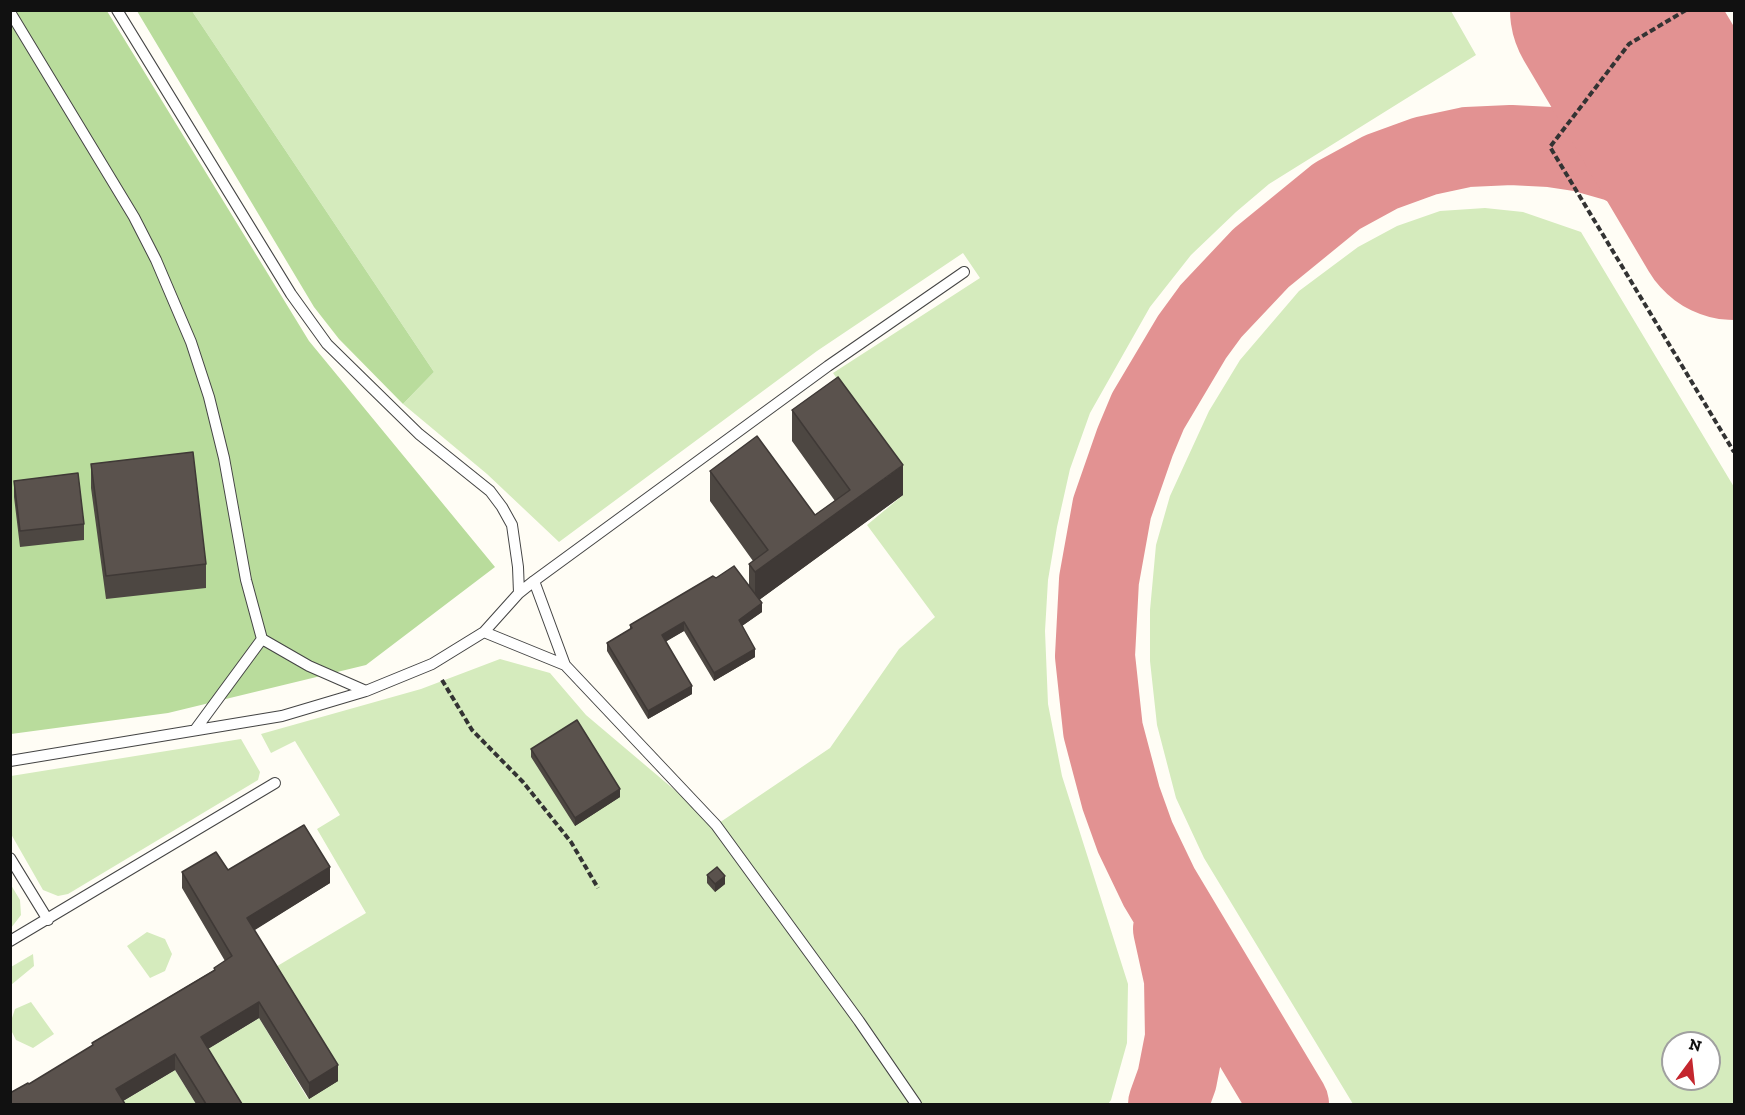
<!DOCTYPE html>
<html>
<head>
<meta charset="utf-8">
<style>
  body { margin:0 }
  #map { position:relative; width:1745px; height:1115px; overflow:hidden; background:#fffdf5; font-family:"Zilla Slab",serif }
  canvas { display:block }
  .frame { position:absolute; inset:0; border:12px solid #111; pointer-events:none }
  .north { position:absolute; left:1661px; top:1031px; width:60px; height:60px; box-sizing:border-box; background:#fff; border:2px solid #a0a0a0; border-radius:50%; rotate:15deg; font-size:16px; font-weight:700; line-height:24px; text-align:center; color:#111 }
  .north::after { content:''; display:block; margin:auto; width:21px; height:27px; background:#c4262e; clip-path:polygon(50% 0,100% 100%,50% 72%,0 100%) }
</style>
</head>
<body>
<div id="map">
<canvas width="1745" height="1115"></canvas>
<div class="frame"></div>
<div class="north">N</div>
</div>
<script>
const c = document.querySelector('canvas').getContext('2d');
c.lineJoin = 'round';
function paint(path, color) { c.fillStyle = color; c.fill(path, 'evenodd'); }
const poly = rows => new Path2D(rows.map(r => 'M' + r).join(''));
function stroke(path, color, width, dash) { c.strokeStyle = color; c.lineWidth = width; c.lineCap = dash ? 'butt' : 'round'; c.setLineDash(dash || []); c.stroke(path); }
paint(poly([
  [192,11,1451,11,1476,55,1269,184,1236,212,1191,255,1150,307,1090,413,1070,469,1057,527,1048,580,1045,631,1048,704,1062,776,1128,984,1127,1043,1111,1100,1108,1104,232,1104,201,1053,259,1018,308,1099,269,971,366,913,317,829,340,815,295,741,271,753,261,734,421,689,500,659,550,673,586,715,716,825,830,748,899,649,935,617,867,525,903,495,849,396,833,373,980,278,963,253,817,351,559,542,487,474,403,404,434,372],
  [1485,208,1523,212,1581,232,1734,487,1734,1104,1353,1104,1204,858,1176,798,1157,725,1150,661,1150,610,1156,545,1170,496,1209,411,1240,360,1299,291,1358,247,1397,226,1440,211],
  [1673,1043,1709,1043,1709,1079,1673,1079],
  [241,739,260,772,258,780,68,894,58,896,43,890,11,834,11,776],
  [11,885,20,900,21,915,11,928],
  [147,932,165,939,172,954,165,971,150,978,127,946],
  [33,954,34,966,11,985,11,967],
  [31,1002,54,1034,33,1048,16,1040,11,1030,11,1021,15,1009],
  [175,1070,196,1104,118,1104]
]), '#d5ebbd');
paint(poly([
  [10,11,107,11,309,341,495,567,366,665,168,713,11,734],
  [137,11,192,11,434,372,403,404,339,339,314,307]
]), '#b9dc9c');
stroke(poly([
  [1168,1104,1177,1079,1185,1038,1184,979,1173,929],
  [1289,1104,1159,887,1135,837,1121,798,1103,730,1095,656,1099,580,1112,508,1135,442,1148,411,1192,337,1211,311,1261,258,1337,196,1381,172,1425,156,1467,147,1511,145,1550,147,1583,152,1618,162,1652,178,1702,210,1734,241]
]), '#e29292', 80);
stroke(poly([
  [1609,10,1734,221]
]), '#e29292', 198);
const lane = poly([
  [117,10,291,294,327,344,419,434,490,491,502,507,512,525,518,567,519,593],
  [10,12,134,217,156,260,191,342,209,397,224,458,246,580,262,639,195,730],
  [484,632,565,665,534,581],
  [565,665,716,825,859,1021,916,1104],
  [366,691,432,664,484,632,519,593,534,581,828,366,964,272],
  [10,761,282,716,366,691,309,666,262,639],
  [10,858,48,920],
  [10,941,275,783]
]);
stroke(lane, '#444', 12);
stroke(poly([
  [1686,10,1629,44,1550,147,1734,452],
  [442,680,472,730,523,782,571,842,598,888]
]), '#333', 4, [6, 3]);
stroke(lane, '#fff', 10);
paint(poly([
  [792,410,903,495,759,600,762,612,742,626,755,657,714,681,684,631,666,641,692,694,648,719,607,651,607,643,630,629,630,625,716,578,749,587,749,564,753,561,710,501,710,471,815,515,835,501,792,441],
  [91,464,206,564,206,588,106,599,91,488],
  [14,481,84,524,84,540,20,547,14,497],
  [531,749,620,797,575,826,531,757],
  [228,870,330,883,254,930,338,1081,309,1099,259,1018,208,1049,242,1104,196,1104,175,1070,123,1101,29,1084,92,1046,92,1043,214,970,225,961,182,888,182,872],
  [707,875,725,884,715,892,707,883]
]), '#4d4742');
paint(poly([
  [903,465,903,495,755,603,755,572],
  [762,603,762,612,739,628,739,620],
  [684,622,684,631,662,644,662,635],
  [755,649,755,657,714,681,714,673],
  [692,686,692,694,648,719,648,711],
  [620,789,620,797,575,826,575,818],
  [330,867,330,883,247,935,247,918],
  [725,876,725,884,715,892,715,884],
  [259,1002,259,1018,201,1053,201,1037],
  [175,1054,175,1070,118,1104,116,1089],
  [338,1065,338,1081,309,1099,309,1083]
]), '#3f3936');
const building = poly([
  [838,377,903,465,755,572,749,564,768,550,710,471,757,436,815,515,850,490,792,410,838,377],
  [193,452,206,564,106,576,91,464,193,452],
  [78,473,84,524,20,531,14,481,78,473],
  [734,566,762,603,739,620,755,649,714,673,684,622,662,635,692,686,648,711,607,643,632,628,630,625,713,576,716,578,734,566],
  [577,720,620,789,575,818,531,749,577,720],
  [304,825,330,867,247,918,338,1065,309,1083,259,1002,201,1037,242,1104,206,1104,175,1054,116,1089,125,1104,10,1104,10,1093,28,1083,29,1084,93,1045,92,1043,215,970,214,968,232,956,182,872,216,852,228,870,304,825],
  [717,867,725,876,715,884,707,875,717,867]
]);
paint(building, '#5a524d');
stroke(building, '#3f3936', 1.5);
</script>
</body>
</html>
